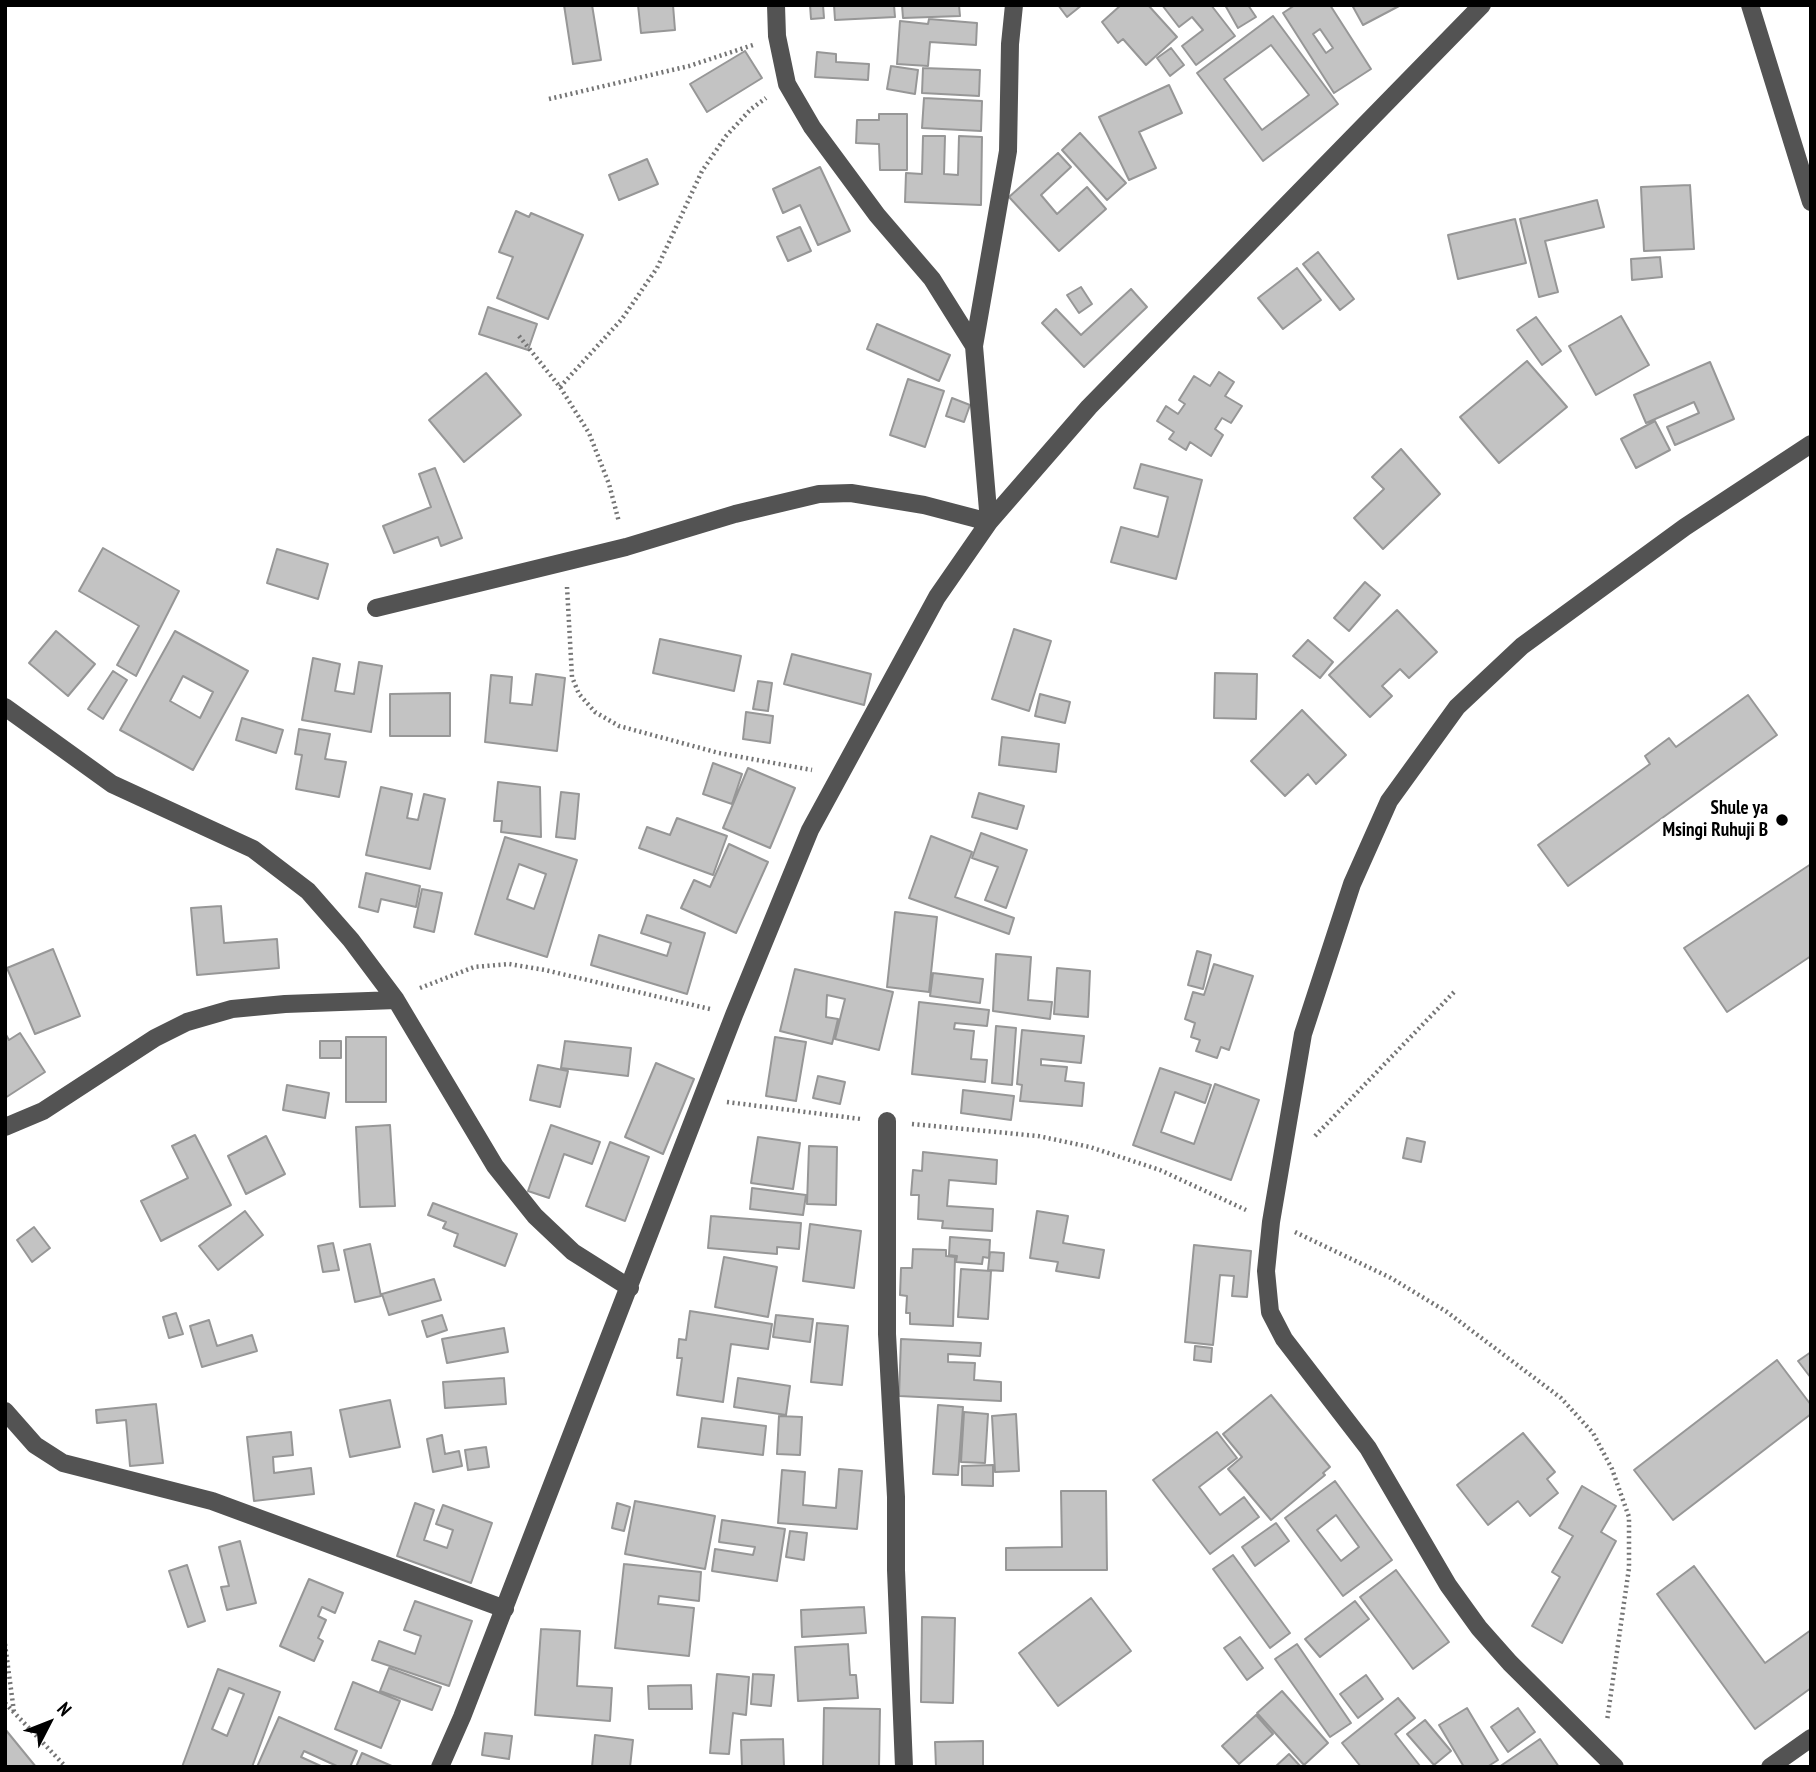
<!DOCTYPE html>
<html>
<head>
<meta charset="utf-8">
<style>
  body { margin:0 }
  #map { position:relative; width:1816px; height:1772px; overflow:hidden; background:#fff; font-family:"PT Sans Narrow",sans-serif }
  canvas { display:block }
  .frame { position:absolute; inset:0; border:7px solid #000; pointer-events:none }
  .north { position:absolute; left:14px; top:1688px; width:70px; height:70px; -webkit-text-stroke:5px #fff; paint-order:stroke; rotate:48deg; font-size:19px; font-weight:700; line-height:28px; text-align:center; color:#000 }
  .north::after { content:''; display:block; margin:auto; width:24px; height:32px; background:#000; clip-path:polygon(50% 0,100% 100%,50% 72%,0 100%) }
</style>
</head>
<body>
<div id="map">
<canvas width="1816" height="1772"></canvas>
<div class="frame"></div>
<div class="north">N</div>
</div>
<script>
const c = document.querySelector('canvas').getContext('2d');
c.lineJoin = 'round';
function paint(path, color) { c.fillStyle = color; c.fill(path, 'evenodd'); }
const poly = rows => new Path2D(rows.map(r => 'M' + r).join(''));
function stroke(path, color, width, dash) { c.strokeStyle = color; c.lineWidth = width; c.lineCap = dash ? 'butt' : 'round'; c.setLineDash(dash || []); c.stroke(path); }
function drawText(font, color, halo, rows, align = 'center') {
  c.font = font + ' "PT Sans Narrow",sans-serif'; c.lineWidth = 7; c.setLineDash([]); c.textBaseline = 'middle'; c.strokeStyle = halo; c.fillStyle = color; for (const [text, x, y, turn = 0] of rows) {
    c.save(); c.translate(x, y); c.rotate((+turn || 0) * Math.PI / 180); c.textAlign = isNaN(turn) ? turn : align; if (halo) c.strokeText(text, 0, 0); c.fillText(text, 0, 0); c.restore();
  }
}
const building = poly([
  [564,5,592,5,601,60,573,64,564,5],
  [638,5,673,5,675,30,641,33,638,5],
  [810,5,823,5,824,18,811,19,810,5],
  [834,5,894,5,895,17,835,20,834,5],
  [902,5,959,5,960,16,903,18,902,5],
  [1058,5,1082,5,1067,17,1058,5],
  [1121,5,1148,5,1177,37,1146,65,1123,39,1118,43,1102,22,1121,5],
  [1162,5,1211,5,1235,36,1196,65,1182,46,1203,30,1192,17,1179,27,1162,5],
  [1225,5,1248,5,1256,17,1238,28,1225,5],
  [1295,5,1330,5,1371,69,1334,93,1283,13,1295,5],
  [1320,29,1333,48,1326,53,1313,34,1320,29],
  [1352,5,1401,5,1363,25,1352,5],
  [1273,16,1338,104,1263,161,1197,73,1273,16],
  [1271,45,1309,95,1262,130,1224,79,1271,45],
  [929,19,977,23,976,45,930,42,928,66,897,64,900,21,928,24,929,19],
  [1171,48,1184,65,1170,76,1157,58,1171,48],
  [745,51,762,78,707,112,690,84,745,51],
  [817,52,836,54,836,62,869,64,868,80,815,77,817,52],
  [891,66,918,70,915,94,887,89,891,66],
  [923,68,980,70,979,96,922,93,923,68],
  [1169,85,1182,113,1139,132,1156,168,1129,180,1099,117,1169,85],
  [924,98,982,101,981,131,922,128,924,98],
  [879,114,907,114,907,170,880,170,879,144,856,143,857,120,879,120,879,114],
  [1080,133,1126,183,1107,200,1062,150,1080,133],
  [923,136,945,136,944,174,958,175,959,136,982,137,981,205,905,202,906,173,922,174,923,136],
  [1058,153,1071,167,1041,195,1057,214,1087,187,1106,209,1059,251,1009,197,1058,153],
  [647,159,658,184,619,200,609,175,647,159],
  [820,167,850,231,818,245,800,205,783,213,773,189,820,167],
  [1690,185,1694,249,1644,251,1641,187,1690,185],
  [1597,200,1604,227,1545,241,1558,292,1539,297,1520,219,1597,200],
  [516,211,529,217,531,213,583,235,548,319,497,298,513,257,499,252,516,211],
  [1515,219,1526,263,1458,279,1448,235,1515,219],
  [800,227,811,251,788,261,777,237,800,227],
  [1318,252,1354,299,1340,310,1303,264,1318,252],
  [1660,257,1662,277,1632,280,1631,259,1660,257],
  [1297,268,1321,300,1283,329,1258,298,1297,268],
  [1081,287,1092,304,1079,313,1067,295,1081,287],
  [1131,289,1147,307,1084,367,1042,323,1056,309,1081,335,1131,289],
  [488,307,537,324,528,350,479,334,488,307],
  [1621,316,1649,365,1596,395,1569,346,1621,316],
  [1536,317,1561,351,1542,365,1517,330,1536,317],
  [877,324,950,355,939,381,867,349,877,324],
  [1527,361,1567,407,1499,463,1460,417,1527,361],
  [1710,362,1734,419,1675,445,1667,427,1699,413,1694,402,1646,423,1634,395,1710,362],
  [1219,372,1234,382,1225,396,1242,406,1231,423,1222,418,1215,429,1223,435,1211,456,1190,442,1186,450,1169,439,1174,432,1157,421,1166,406,1178,414,1185,404,1179,400,1194,376,1210,386,1219,372],
  [486,373,521,415,464,462,429,420,486,373],
  [908,379,944,391,925,447,890,435,908,379],
  [952,398,970,405,964,422,946,416,952,398],
  [1655,421,1670,450,1636,468,1621,439,1655,421],
  [1401,449,1440,494,1383,549,1354,518,1384,489,1372,477,1401,449],
  [1141,464,1202,480,1176,579,1111,562,1121,527,1158,537,1168,497,1134,488,1141,464],
  [435,468,462,538,441,546,438,537,394,553,383,526,431,507,419,474,435,468],
  [103,548,179,591,136,676,117,665,139,626,79,591,103,548],
  [277,549,328,564,318,599,267,583,277,549],
  [1365,582,1380,595,1349,631,1334,618,1365,582],
  [1397,610,1437,652,1409,678,1400,669,1382,686,1392,696,1370,717,1329,675,1397,610],
  [1014,629,1051,641,1029,711,992,699,1014,629],
  [56,631,95,664,68,696,29,663,56,631],
  [175,631,248,671,193,770,120,730,175,631],
  [183,676,213,692,200,718,170,701,183,676],
  [660,639,741,656,734,691,653,673,660,639],
  [1308,640,1333,662,1320,678,1293,656,1308,640],
  [792,654,871,674,864,705,784,684,792,654],
  [313,658,340,664,335,691,354,694,359,662,382,666,371,732,302,720,313,658],
  [113,671,127,680,103,719,88,709,113,671],
  [1215,673,1257,674,1256,719,1214,718,1215,673],
  [536,674,565,678,557,751,485,742,491,675,512,677,510,703,532,705,536,674],
  [758,681,772,683,768,711,753,709,758,681],
  [450,693,450,736,390,736,390,694,450,693],
  [1040,694,1070,702,1065,723,1035,716,1040,694],
  [1748,695,1777,735,1568,886,1538,845,1650,764,1645,756,1669,738,1676,747,1748,695],
  [1302,710,1346,755,1316,784,1308,774,1285,796,1251,761,1302,710],
  [746,712,773,716,770,743,743,739,746,712],
  [242,718,283,730,276,753,236,740,242,718],
  [299,729,330,734,325,759,346,762,339,797,296,789,302,755,295,754,299,729],
  [1002,737,1059,744,1056,772,999,765,1002,737],
  [713,763,742,774,732,804,703,794,713,763],
  [748,768,795,788,770,848,723,828,748,768],
  [498,782,540,787,541,837,501,832,502,821,494,821,498,782],
  [381,787,412,794,407,818,418,820,424,794,445,799,430,869,366,855,381,787],
  [561,792,579,794,575,839,556,837,561,792],
  [979,793,1024,806,1017,829,972,817,979,793],
  [677,818,727,836,713,875,639,848,647,827,670,835,677,818],
  [981,833,1027,850,1006,908,985,900,998,867,972,858,981,833],
  [931,836,972,852,955,897,1014,918,1009,934,909,898,931,836],
  [505,837,577,860,547,957,475,934,505,837],
  [519,864,546,874,534,909,507,899,519,864],
  [729,844,768,862,736,933,681,908,694,880,710,887,729,844],
  [1811,864,1811,956,1727,1012,1684,948,1811,864],
  [366,873,420,886,416,907,381,899,378,912,359,907,366,873],
  [422,889,442,893,434,932,414,927,422,889],
  [221,906,224,943,277,939,279,968,197,975,191,908,221,906],
  [895,912,937,917,929,992,887,987,895,912],
  [647,915,705,933,687,994,591,965,599,935,667,956,671,943,641,933,647,915],
  [53,949,80,1016,35,1034,7,968,53,949],
  [1197,951,1211,955,1203,989,1188,985,1197,951],
  [996,954,1031,957,1028,1000,1052,1002,1050,1019,993,1011,996,954],
  [1214,964,1253,976,1229,1050,1221,1047,1217,1058,1196,1051,1200,1040,1191,1037,1195,1023,1185,1019,1193,992,1204,995,1214,964],
  [1057,968,1090,971,1088,1017,1054,1014,1057,968],
  [795,969,893,992,879,1050,835,1039,845,999,827,995,826,1017,838,1019,832,1044,780,1031,795,969],
  [933,973,983,979,980,1003,930,996,933,973],
  [919,1002,989,1010,987,1026,955,1023,954,1029,974,1031,971,1059,987,1060,985,1082,912,1074,919,1002],
  [996,1026,1016,1028,1012,1085,992,1083,996,1026],
  [1022,1030,1084,1036,1081,1063,1041,1059,1041,1065,1067,1067,1065,1081,1084,1083,1082,1106,1020,1101,1022,1085,1017,1084,1022,1030],
  [5,1033,9,1040,20,1033,45,1072,5,1098,5,1033],
  [346,1037,386,1037,386,1102,346,1102,346,1037],
  [775,1037,806,1042,796,1101,766,1096,775,1037],
  [320,1041,341,1041,341,1058,320,1058,320,1041],
  [565,1041,631,1048,628,1076,561,1068,565,1041],
  [656,1063,694,1079,663,1154,625,1137,656,1063],
  [538,1065,568,1071,560,1107,530,1100,538,1065],
  [1160,1068,1211,1085,1205,1103,1175,1092,1161,1132,1194,1144,1215,1084,1259,1100,1231,1180,1133,1145,1160,1068],
  [818,1076,845,1082,840,1104,813,1098,818,1076],
  [287,1085,329,1093,325,1118,283,1110,287,1085],
  [963,1090,1014,1096,1011,1120,961,1113,963,1090],
  [390,1125,395,1206,360,1207,356,1127,390,1125],
  [551,1125,600,1142,592,1164,564,1154,549,1198,528,1191,551,1125],
  [195,1135,231,1205,161,1241,141,1201,188,1178,172,1146,195,1135],
  [266,1136,285,1174,246,1194,228,1156,266,1136],
  [758,1137,800,1143,793,1189,751,1183,758,1137],
  [1407,1138,1425,1142,1421,1162,1403,1158,1407,1138],
  [610,1142,649,1157,625,1221,586,1206,610,1142],
  [809,1146,837,1147,836,1205,807,1204,809,1146],
  [923,1152,997,1160,996,1184,949,1180,947,1206,993,1209,992,1231,942,1228,943,1221,918,1219,919,1195,911,1195,913,1170,922,1171,923,1152],
  [752,1188,806,1195,803,1215,750,1209,752,1188],
  [433,1203,517,1234,505,1266,454,1246,458,1234,443,1228,446,1222,428,1215,433,1203],
  [245,1211,263,1235,218,1270,199,1246,245,1211],
  [1037,1211,1068,1216,1063,1243,1104,1250,1099,1278,1056,1271,1058,1262,1030,1258,1037,1211],
  [711,1216,801,1223,799,1249,777,1247,777,1254,708,1248,711,1216],
  [810,1224,861,1231,854,1288,803,1281,810,1224],
  [34,1227,50,1248,32,1262,17,1240,34,1227],
  [950,1237,990,1240,989,1258,983,1257,982,1264,956,1262,957,1256,949,1255,950,1237],
  [333,1243,339,1270,323,1272,318,1246,333,1243],
  [370,1244,381,1296,355,1302,344,1250,370,1244],
  [1194,1245,1251,1251,1247,1297,1232,1296,1234,1276,1220,1275,1213,1345,1185,1342,1194,1245],
  [913,1249,946,1250,946,1256,955,1257,953,1326,910,1324,910,1313,906,1313,907,1296,900,1295,901,1268,912,1268,913,1249],
  [990,1252,1004,1253,1003,1271,988,1270,990,1252],
  [724,1257,777,1267,768,1317,715,1307,724,1257],
  [961,1269,991,1271,988,1319,958,1317,961,1269],
  [434,1279,441,1300,389,1315,382,1294,434,1279],
  [690,1311,772,1324,768,1349,731,1344,723,1402,677,1395,682,1358,677,1358,679,1339,686,1340,690,1311],
  [176,1313,183,1334,169,1338,163,1317,176,1313],
  [442,1315,447,1330,427,1337,422,1321,442,1315],
  [776,1315,813,1319,810,1342,773,1337,776,1315],
  [209,1320,217,1346,252,1335,257,1351,202,1367,190,1326,209,1320],
  [817,1323,848,1326,842,1385,811,1382,817,1323],
  [504,1328,508,1352,447,1363,442,1339,504,1328],
  [901,1339,981,1343,980,1356,948,1354,948,1362,975,1363,974,1380,1001,1382,1001,1401,899,1396,901,1339],
  [1195,1346,1212,1348,1211,1362,1194,1360,1195,1346],
  [1811,1352,1811,1378,1798,1361,1811,1352],
  [1777,1360,1811,1405,1811,1414,1673,1520,1634,1470,1777,1360],
  [504,1378,506,1404,445,1408,443,1382,504,1378],
  [738,1378,790,1386,786,1415,734,1407,738,1378],
  [1271,1395,1330,1467,1323,1473,1325,1475,1271,1520,1228,1469,1242,1457,1223,1434,1271,1395],
  [390,1400,400,1447,350,1457,340,1410,390,1400],
  [156,1404,163,1463,130,1466,126,1420,97,1423,96,1410,156,1404],
  [938,1405,963,1407,958,1475,933,1474,938,1405],
  [964,1412,988,1414,985,1463,961,1462,964,1412],
  [1016,1414,1019,1471,995,1472,992,1416,1016,1414],
  [779,1416,802,1417,800,1455,777,1454,779,1416],
  [702,1418,766,1426,763,1455,698,1447,702,1418],
  [291,1432,293,1455,273,1457,274,1473,311,1468,314,1494,254,1501,247,1437,291,1432],
  [1217,1432,1237,1458,1199,1487,1220,1515,1244,1497,1259,1517,1210,1554,1153,1480,1217,1432],
  [1523,1433,1555,1472,1547,1479,1558,1493,1530,1516,1518,1501,1488,1525,1457,1485,1523,1433],
  [442,1435,445,1454,459,1451,462,1466,433,1472,427,1439,442,1435],
  [486,1447,489,1467,468,1470,465,1450,486,1447],
  [993,1465,993,1486,962,1485,962,1466,993,1465],
  [839,1469,862,1471,857,1529,778,1523,782,1470,805,1472,803,1505,836,1508,839,1469],
  [1335,1481,1392,1560,1343,1596,1285,1518,1335,1481],
  [1336,1515,1359,1547,1341,1561,1317,1530,1336,1515],
  [1582,1486,1616,1506,1601,1532,1616,1541,1562,1643,1532,1626,1560,1577,1552,1572,1573,1536,1559,1528,1582,1486],
  [1061,1491,1106,1491,1107,1570,1006,1570,1006,1548,1062,1547,1061,1491],
  [635,1501,715,1516,705,1569,625,1554,635,1501],
  [415,1503,434,1510,424,1540,447,1548,453,1530,436,1524,443,1505,492,1523,471,1583,397,1556,415,1503],
  [617,1503,630,1507,624,1531,612,1528,617,1503],
  [722,1520,785,1529,777,1581,712,1571,715,1549,753,1555,755,1547,719,1542,722,1520],
  [1276,1523,1289,1541,1255,1566,1242,1547,1276,1523],
  [790,1531,807,1533,804,1560,786,1557,790,1531],
  [240,1541,256,1603,227,1610,221,1587,229,1586,219,1547,240,1541],
  [1233,1555,1290,1633,1270,1648,1213,1569,1233,1555],
  [624,1564,701,1572,699,1601,659,1596,658,1604,694,1608,689,1656,615,1648,624,1564],
  [187,1565,205,1621,188,1627,169,1571,187,1565],
  [1694,1566,1765,1663,1811,1630,1811,1688,1755,1729,1657,1594,1694,1566],
  [1396,1570,1449,1642,1413,1669,1360,1597,1396,1570],
  [309,1579,343,1593,335,1613,322,1607,318,1616,326,1620,318,1638,323,1641,314,1661,280,1646,309,1579],
  [1091,1598,1131,1651,1058,1706,1019,1653,1091,1598],
  [415,1601,472,1621,449,1686,372,1660,379,1641,415,1654,421,1636,404,1630,415,1601],
  [1355,1601,1369,1619,1320,1657,1305,1639,1355,1601],
  [864,1607,866,1633,802,1637,801,1610,864,1607],
  [922,1617,955,1618,953,1703,921,1702,922,1617],
  [541,1629,580,1631,577,1686,612,1688,610,1721,535,1715,541,1629],
  [1240,1637,1263,1668,1247,1680,1224,1648,1240,1637],
  [848,1644,850,1675,856,1675,858,1698,798,1701,795,1647,848,1644],
  [1297,1644,1351,1723,1330,1737,1275,1659,1297,1644],
  [389,1668,441,1687,432,1710,380,1691,389,1668],
  [218,1669,280,1692,252,1767,182,1767,218,1669],
  [229,1688,244,1694,227,1736,212,1729,229,1688],
  [717,1674,749,1677,746,1715,733,1713,729,1754,710,1753,717,1674],
  [753,1674,774,1675,771,1706,751,1704,753,1674],
  [1366,1675,1383,1699,1358,1718,1340,1694,1366,1675],
  [353,1682,400,1701,381,1748,335,1729,353,1682],
  [691,1685,692,1709,649,1709,648,1686,691,1685],
  [1282,1691,1328,1743,1304,1765,1257,1713,1282,1691],
  [1398,1698,1415,1718,1395,1734,1420,1766,1361,1767,1342,1743,1398,1698],
  [824,1708,880,1709,879,1767,823,1767,824,1708],
  [1467,1708,1498,1760,1487,1767,1464,1767,1439,1725,1467,1708],
  [1518,1708,1535,1732,1508,1752,1491,1727,1518,1708],
  [1256,1715,1273,1734,1239,1764,1222,1746,1256,1715],
  [279,1717,357,1751,350,1767,339,1767,304,1751,301,1757,323,1767,257,1767,279,1717],
  [1425,1720,1451,1751,1434,1765,1407,1734,1425,1720],
  [5,1729,36,1767,5,1767,5,1729],
  [485,1733,512,1736,509,1759,482,1755,485,1733],
  [595,1735,633,1740,630,1767,592,1767,595,1735],
  [783,1739,784,1767,742,1767,741,1740,783,1739],
  [1540,1739,1559,1767,1499,1767,1540,1739],
  [983,1741,983,1767,936,1767,935,1742,983,1741],
  [362,1753,394,1767,356,1767,362,1753],
  [1289,1754,1301,1767,1275,1767,1289,1754]
]);
paint(building, '#c3c3c3');
stroke(building, '#979797', 2);
stroke(poly([
  [549,99,689,66,753,45],
  [519,336,560,387,589,433,609,484,619,522],
  [560,387,622,319,657,268,702,171,726,136,751,109,766,98],
  [567,587,572,677,579,694,595,712,619,726,719,753,812,770],
  [420,988,474,967,509,964,545,970,710,1009],
  [727,1102,861,1119],
  [912,1124,1038,1136,1090,1147,1160,1170,1246,1210],
  [1315,1136,1456,990],
  [1295,1232,1391,1278,1447,1312,1561,1398,1593,1433,1612,1469,1629,1517,1629,1568,1607,1721],
  [5,1644,14,1712],
  [5,1703,66,1767]
]), '#757575', 4.5, [2, 3.5]);
stroke(poly([
  [1750,5,1811,202],
  [974,346,1008,151,1010,44,1014,5],
  [376,608,626,547,735,514,819,494,851,493,924,505,989,522,974,346,932,279,877,215,812,127,787,84,777,36,776,5],
  [5,707,112,784,253,849,308,891,351,940,396,1000,495,1166,535,1216,573,1252,630,1288],
  [887,1121,887,1334,896,1497,896,1570,904,1767],
  [5,1127,43,1111,155,1038,187,1022,232,1009,285,1004,396,1000],
  [5,1411,35,1445,63,1463,212,1501,505,1609],
  [440,1767,462,1717,734,1015,810,830,937,597,989,522,1089,407,1482,5],
  [1615,1767,1510,1663,1479,1628,1448,1585,1368,1448,1284,1339,1270,1312,1266,1271,1271,1222,1303,1034,1352,884,1389,801,1457,707,1522,646,1685,527,1811,444],
  [1770,1767,1811,1738]
]), '#535353', 18);
for (const [x, y, r, color] of [
  [1782,820,7,"#000"]
]) { const dot = new Path2D(); dot.arc(x, y, r, 0, 2 * Math.PI); c.fillStyle = color; c.fill(dot); stroke(dot, '#fff', 2.5); }
drawText('bold 19px', '#000', '#fff', [
  ["Shule ya",1768,809],
  ["Msingi Ruhuji B",1768,831]
], 'right');
</script>
</body>
</html>
